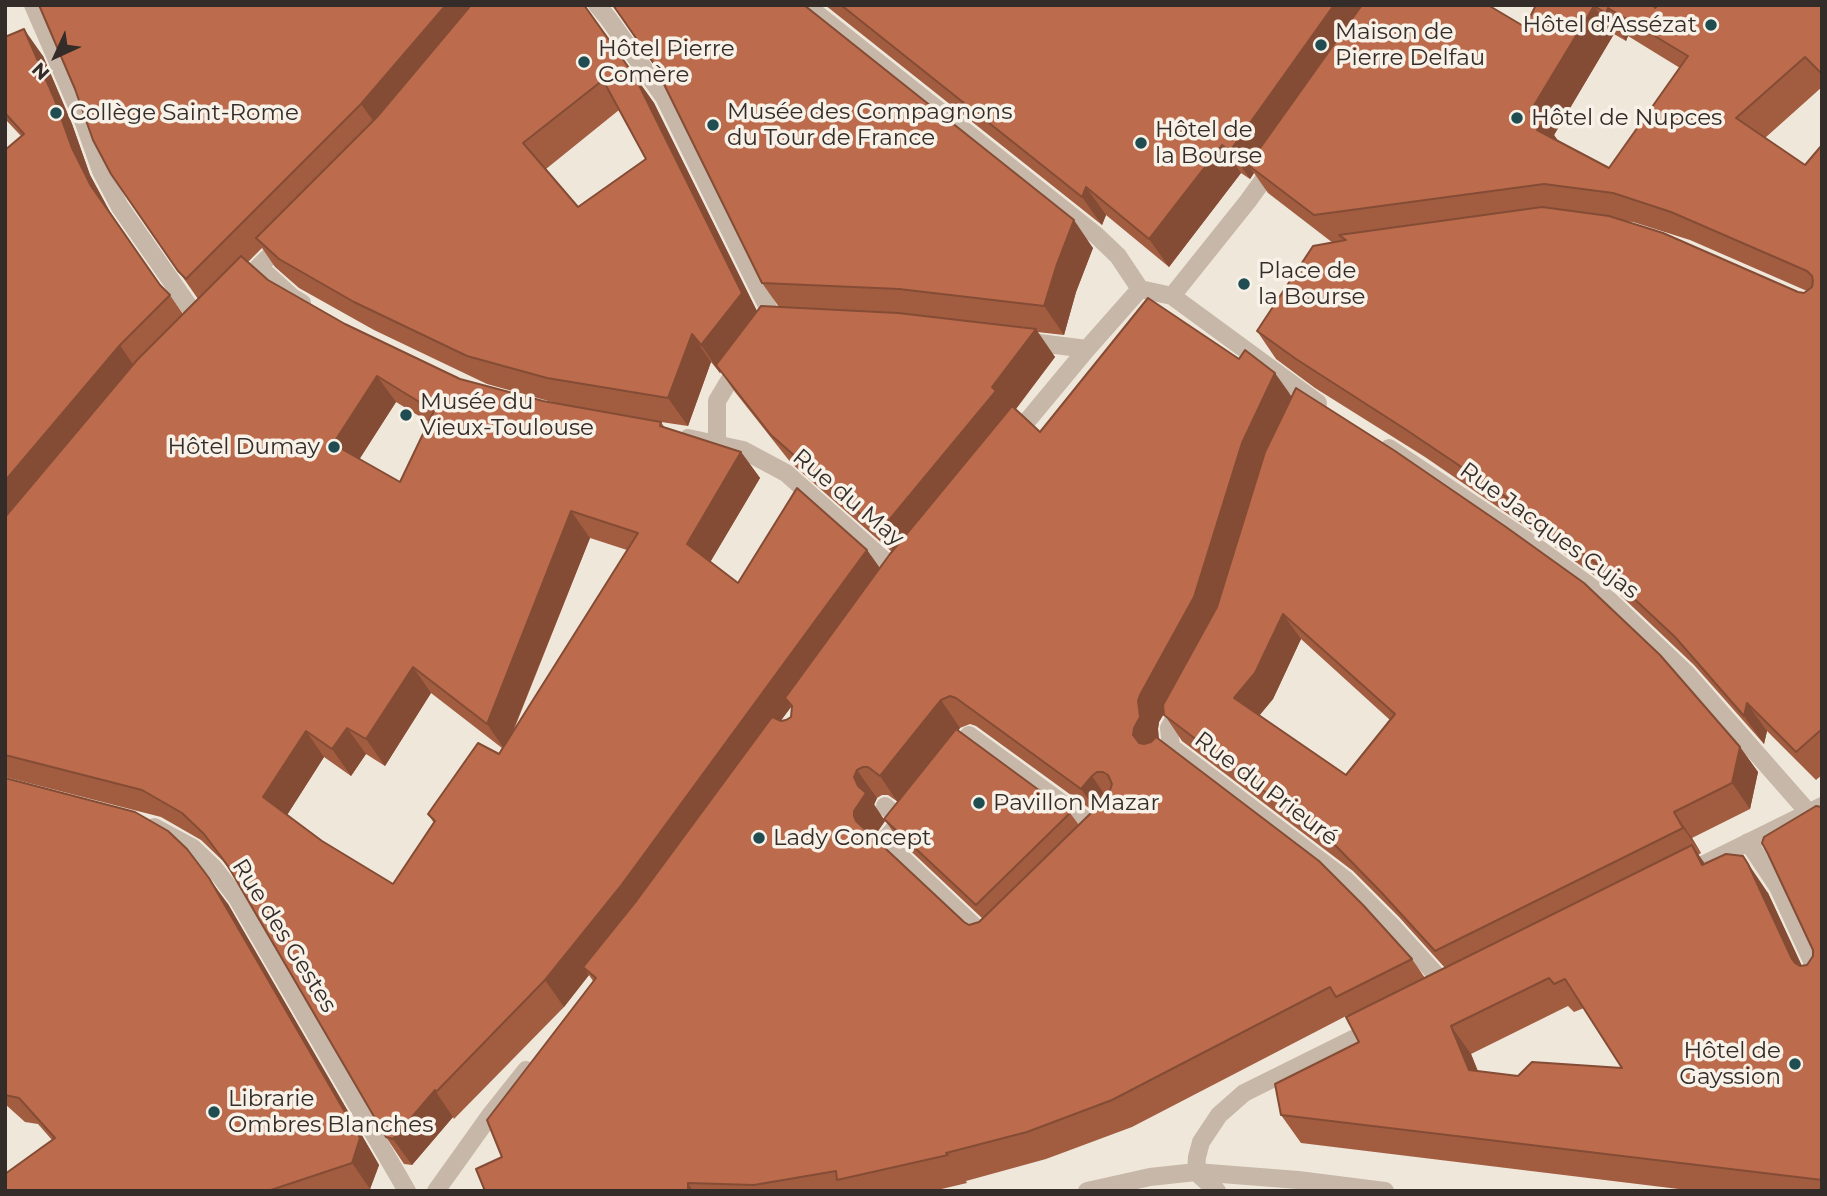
<!DOCTYPE html>
<html>
<head>
<meta charset="utf-8">
<style>
  body { margin:0 }
  #map { position:relative; width:1827px; height:1196px; overflow:hidden; background:#f0e7db; font-family:Montserrat,sans-serif }
  canvas { display:block }
  .frame { position:absolute; inset:0; border:7px solid #342c28; pointer-events:none }
  .north { position:absolute; left:21px; top:21px; width:70px; height:70px; -webkit-text-stroke:5px #f8f1e7; paint-order:stroke; rotate:225deg; font-size:19px; font-weight:700; line-height:28px; text-align:center; color:#342c28 }
  .north::after { content:''; display:block; margin:auto; width:24px; height:32px; background:#342c28; clip-path:polygon(50% 0,100% 100%,50% 72%,0 100%) }
</style>
</head>
<body>
<div id="map">
<canvas width="1827" height="1196"></canvas>
<div class="frame"></div>
<div class="north">N</div>
</div>
<script>
const c = document.querySelector('canvas').getContext('2d');
c.lineJoin = 'round';
const poly = rows => new Path2D(rows.map(r => 'M' + r).join(''));
function stroke(path, color, width, dash) { c.strokeStyle = color; c.lineWidth = width; c.lineCap = dash ? 'butt' : 'round'; c.setLineDash(dash || []); c.stroke(path); }
function paint(path, color) { c.fillStyle = color; c.fill(path, 'evenodd'); }
function drawText(font, color, halo, rows, align = 'center') {
  c.font = font + ' Montserrat,sans-serif'; c.lineWidth = 7; c.setLineDash([]); c.textBaseline = 'middle'; c.strokeStyle = halo; c.fillStyle = color; for (const [text, x, y, turn = 0] of rows) {
    c.save(); c.translate(x, y); c.rotate((+turn || 0) * Math.PI / 180); c.textAlign = isNaN(turn) ? turn : align; if (halo) c.strokeText(text, 0, 0); c.fillText(text, 0, 0); c.restore();
  }
}
stroke(poly([
  [954,755,969,735,1103,833],
  [885,806,901,820],
  [908,812,884,841,990,941]
]), '#c7b7a8', 18);
stroke(poly([
  [33,5,83,120,101,171,120,207,188,305,203,321],
  [597,5,608,18,664,97,775,322],
  [806,5,1096,235,1118,256,1140,289,1172,296,1318,403],
  [259,267,292,297,302,303],
  [239,286,284,242],
  [1172,296,1248,201,1274,165],
  [1023,341,1087,349],
  [688,438,743,450,786,473,901,575],
  [1013,438,1087,349,1140,289],
  [717,443,717,401,729,381,744,364],
  [1389,448,1531,543,1609,600,1686,673,1809,813],
  [1181,706,1169,728,1171,747,1346,880,1391,925,1450,990],
  [154,827,193,848,214,868,237,898,407,1191],
  [1748,842,1778,887,1822,983],
  [1684,874,1822,806],
  [1196,1172,1197,1157,1201,1142,1219,1115,1244,1093,1377,1027],
  [1196,1172,1217,1191],
  [436,1191,491,1114,526,1070],
  [1087,1191,1150,1177,1196,1172,1298,1180,1385,1191]
]), '#c7b7a8', 18);
paint(poly([
  [39,5,586,5,587,9,654,103,757,312,779,307,762,283,655,65,612,5,804,5,1093,248,1076,292,1064,335,1037,332,1055,357,1016,409,1040,432,1292,396,1740,747,1758,772,1750,809,1692,838,1701,853,1698,855,1705,864,1768,893,1802,966,1807,965,1813,956,1822,807,1822,1191,1695,1191,1301,1143,1281,1115,1359,1042,1348,1015,1132,1127,1046,1159,966,1181,967,1183,933,1191,485,1191,593,981,589,975,564,1007,454,1119,453,1117,412,1165,404,1164,386,1137,233,875,223,861,201,840,161,817,5,777,5,150,21,136,6,120,5,120,5,37,43,56,72,124,90,175,110,212,161,286,170,295,183,314,198,299,111,174],
  [619,110,646,159,578,207,546,169],
  [262,248,275,267,299,288,374,330,487,384,563,405,543,401,460,379,345,324,268,280,248,262],
  [711,362,720,373,721,372,735,392,791,463,892,552,880,568,867,550,738,583,710,562,760,478,741,452,665,428,661,422,688,426],
  [396,402,429,422,400,482,359,459],
  [590,538,627,550,513,732],
  [1301,639,1390,720,1346,775,1259,716,1273,699],
  [431,693,502,748,499,754,428,814,434,823,393,884,322,841,287,815,324,757,351,776,366,754,385,766],
  [791,707,792,708,791,717,786,720,780,721],
  [1164,714,1182,741,1353,871,1399,917,1445,968,1425,978,1412,959,1159,739,1158,729,1159,722],
  [970,724,976,726,1093,811,1079,825,1070,813,958,731,960,728],
  [882,795,888,795,898,802,884,819,899,840,983,919,979,922,969,925,964,922,874,837,885,821,874,804,877,798],
  [1568,1006,1574,1012,1584,1008,1622,1068,1518,1076,1478,1071,1471,1054],
  [825,5,1488,5,1525,27,1536,5,1656,7,1822,5,1822,87,1765,138,1805,165,1822,145,1822,775,1816,780,1767,731,1764,744,1694,665,1616,591,1537,534,1425,457,1315,388,1276,359,1257,331,1333,243,1268,193,1254,173,1250,179,1241,173,1169,267,1106,215,1102,225],
  [1614,34,1626,41,1628,36,1680,68,1609,168,1558,141,1554,135],
  [1623,221,1633,222,1690,240,1807,291,1804,293,1798,292],
  [5,778,228,904,379,1165,370,1189,366,1191,5,1191,52,1140,38,1124,25,1122,5,1104]
]), '#a25d41');
paint(poly([
  [446,5,488,5,380,130,361,104],
  [1334,5,1374,5,1248,165,1254,173,1250,179,1230,151],
  [1594,6,1614,34,1554,135,1564,149,1537,130,1530,112],
  [1608,8,1628,36,1626,41,1606,13],
  [24,29,43,56,72,124,90,175,110,212,179,312,91,186,72,148],
  [634,75,654,103,762,321,720,373,701,345],
  [1222,145,1241,173,1169,267,1149,239],
  [1086,187,1106,215,1102,225,1082,197],
  [1074,220,1093,248,1076,292,1064,335,1044,306,1057,264],
  [1036,329,1055,357,1012,414,900,559,880,531,992,387],
  [692,334,711,362,688,426,668,398],
  [120,345,138,372,5,530,5,481],
  [1275,373,1295,401,1213,625,1159,722,1158,729,1159,745,1153,762,1133,735,1140,695,1242,443],
  [377,376,396,402,352,471,333,444],
  [741,452,760,478,705,571,687,544],
  [571,511,590,538,505,750,487,724],
  [867,550,886,577,785,698,791,707,639,914,583,967,589,975,564,1007,545,980],
  [1283,614,1301,639,1273,699,1252,724,1234,698],
  [413,667,431,693,385,766,366,739],
  [941,700,960,728,899,804,880,776],
  [1747,703,1767,731,1764,744,1744,716],
  [347,728,366,754,351,776,332,749],
  [306,731,324,757,282,823,263,797],
  [1740,747,1758,772,1750,809,1732,783],
  [857,770,877,798,874,805,885,821,873,838,856,821,854,816,858,786,854,777],
  [1092,776,1111,804,1101,817,1081,789],
  [1674,812,1692,838,1701,853,1683,828],
  [1692,845,1712,874,1702,865],
  [1743,856,1768,893,1812,988,1792,959],
  [209,878,228,904,379,1165,370,1189,352,1163],
  [1451,1026,1471,1054,1488,1098,1469,1070],
  [435,1090,436,1092,453,1117,412,1165,393,1139],
  [688,1183,693,1191,688,1191]
]), '#844c35');
const building = poly([
  [39,5,446,5,361,104,186,279,178,271,111,174,93,140,75,89,39,5],
  [471,5,584,5,634,75,742,293,701,345,692,334,668,398,547,378,467,356,354,302,279,259,256,238,377,117,471,5],
  [603,80,646,159,578,207,523,143,603,80],
  [613,5,804,5,1074,220,1057,264,1044,306,899,289,762,283,654,64,613,5],
  [841,5,1334,5,1230,151,1222,145,1149,239,1086,187,1082,197,841,5],
  [1362,5,1488,5,1525,27,1536,5,1653,5,1655,8,1658,5,1822,5,1822,74,1805,57,1736,118,1805,165,1822,145,1822,729,1796,752,1747,703,1744,716,1675,637,1596,563,1518,505,1405,429,1296,359,1257,331,1313,246,1346,240,1339,235,1542,207,1609,216,1663,233,1798,292,1804,293,1812,287,1813,281,1812,276,1807,271,1671,212,1613,193,1544,184,1314,215,1248,165,1362,5],
  [1594,6,1606,13,1608,8,1688,56,1609,168,1537,130,1544,121,1530,112,1594,6],
  [24,29,54,98,72,148,91,186,160,285,170,295,120,345,5,481,5,150,24,134,5,113,5,37,24,29],
  [241,256,268,280,345,324,460,379,543,401,661,422,660,426,741,452,687,544,738,583,797,488,867,550,620,887,545,980,436,1092,435,1090,393,1139,386,1137,228,866,204,834,182,813,142,790,5,755,5,517,137,360,241,256],
  [377,376,434,411,400,482,333,444,377,376],
  [571,511,638,533,499,754,478,743,428,814,435,821,393,884,322,841,263,797,306,731,332,749,347,728,366,739,413,667,487,724,571,511],
  [1148,298,1239,359,1245,350,1275,373,1242,443,1194,597,1140,695,1138,701,1140,717,1134,728,1133,735,1139,743,1144,744,1151,742,1156,737,1319,861,1363,905,1412,959,1336,997,1330,987,1112,1100,1027,1132,946,1153,948,1155,837,1180,836,1171,754,1185,688,1183,688,1191,485,1191,476,1169,502,1157,487,1120,596,978,583,967,637,900,772,717,781,721,786,720,791,717,792,706,785,698,890,554,1012,406,1040,432,1148,298],
  [950,696,956,698,1081,789,1092,776,1097,772,1103,772,1108,775,1112,784,1110,790,1091,813,979,922,969,925,964,922,856,821,854,816,854,811,866,793,858,786,854,777,857,770,863,767,868,767,880,776,941,700,950,696],
  [761,306,898,313,1036,329,992,387,996,391,880,531,771,435,716,365,761,306],
  [1296,388,1395,451,1506,527,1584,583,1660,655,1740,747,1732,783,1674,812,1683,828,1435,951,1381,892,1335,845,1164,715,1163,705,1217,607,1265,452,1296,388],
  [1283,614,1395,714,1346,775,1234,698,1255,673,1283,614],
  [956,729,1070,813,976,905,884,819,956,729],
  [5,778,135,812,168,831,187,849,209,878,360,1138,352,1163,268,1191,5,1191,5,1174,55,1138,19,1098,5,1095,5,778],
  [1816,806,1822,807,1822,1180,1281,1115,1275,1084,1359,1042,1346,1017,1692,845,1702,865,1726,854,1743,856,1748,864,1792,959,1795,963,1800,966,1807,965,1813,956,1813,950,1768,854,1762,843,1764,837,1816,806],
  [1549,978,1554,984,1565,979,1622,1068,1532,1062,1518,1076,1469,1070,1451,1026,1549,978]
]);
paint(building, '#bc6c4c');
stroke(building, '#844c35', 2);
for (const [x, y, r, color] of [
  [1711,25,7,"#204d52"],
  [1321,45,7,"#204d52"],
  [584,62,7,"#204d52"],
  [56,113,7,"#204d52"],
  [1517,118,7,"#204d52"],
  [713,125,7,"#204d52"],
  [1141,143,7,"#204d52"],
  [1244,284,7,"#204d52"],
  [406,415,7,"#204d52"],
  [334,447,7,"#204d52"],
  [979,803,7,"#204d52"],
  [759,838,7,"#204d52"],
  [1795,1064,7,"#204d52"],
  [214,1112,7,"#204d52"]
]) { const dot = new Path2D(); dot.arc(x, y, r, 0, 2 * Math.PI); c.fillStyle = color; c.fill(dot); stroke(dot, '#f8f1e7', 2.5); }
drawText('23px', '#342c28', '#f8f1e7', [
  ["Hôtel d'Assézat",1697,25,"right"],
  ["Maison de",1335,32],
  ["Pierre Delfau",1335,58],
  ["Hôtel Pierre",598,49],
  ["Comère",598,75],
  ["Musée des Compagnons",727,112],
  ["du Tour de France",727,138],
  ["Collège Saint-Rome",70,113],
  ["Hôtel de Nupces",1531,118],
  ["Hôtel de",1155,130],
  ["la Bourse",1155,156],
  ["Place de",1258,271],
  ["la Bourse",1258,297],
  ["Musée du",420,402],
  ["Vieux-Toulouse",420,428],
  ["Hôtel Dumay",320,447,"right"],
  ["Pavillon Mazar",993,803],
  ["Lady Concept",773,838],
  ["Hôtel de",1781,1051,"right"],
  ["Gayssion",1781,1077,"right"],
  ["Librarie",228,1099],
  ["Ombres Blanches",228,1125]
], 'left');
drawText('23px', '#342c28', '#f8f1e7', [
  ["Rue du May",848,498,40],
  ["Rue Jacques Cujas",1549,531,36],
  ["Rue du Prieuré",1266,789,37],
  ["Rue des Gestes",284,936,58]
]);
</script>
</body>
</html>
